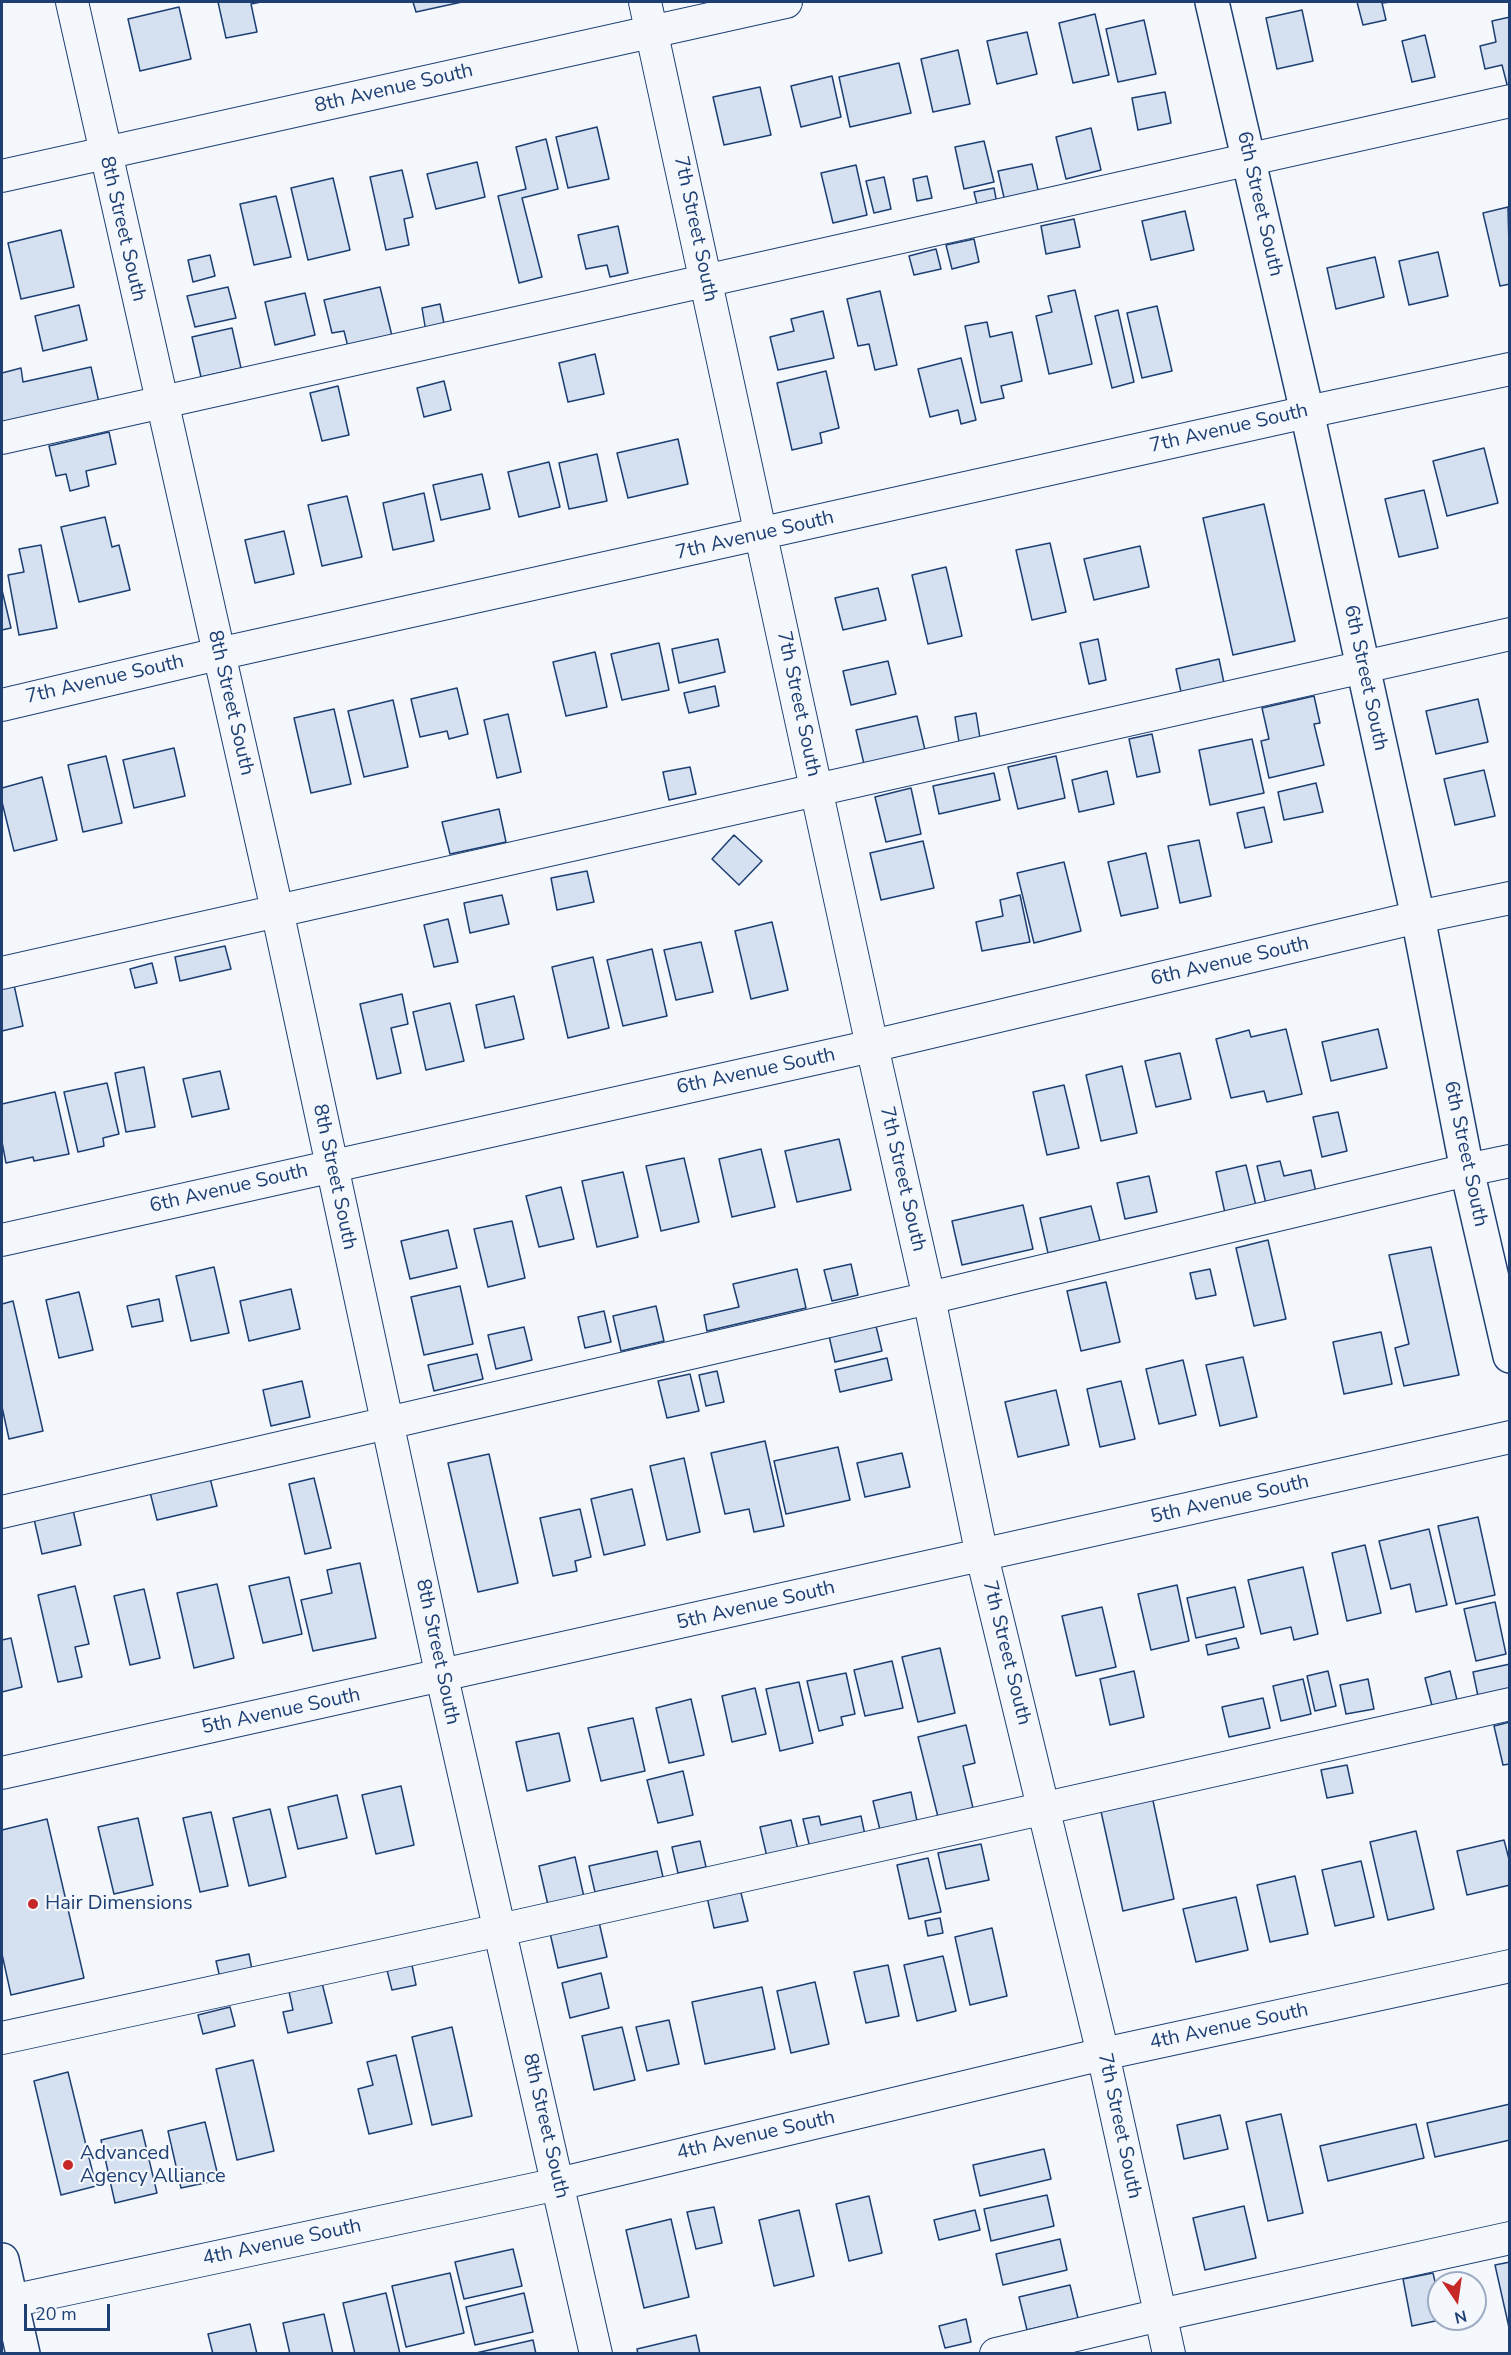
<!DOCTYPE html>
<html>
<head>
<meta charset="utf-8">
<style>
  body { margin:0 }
  #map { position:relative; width:1511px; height:2355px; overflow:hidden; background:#f4f7fb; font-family:"Nunito Sans",sans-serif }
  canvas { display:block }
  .frame { position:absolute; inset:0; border:3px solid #1d3f73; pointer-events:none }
  .north { position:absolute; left:1427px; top:2271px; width:60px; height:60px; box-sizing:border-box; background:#f4f7fb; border:2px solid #9eadc5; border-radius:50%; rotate:167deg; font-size:16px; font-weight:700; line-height:24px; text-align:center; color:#1d3f73 }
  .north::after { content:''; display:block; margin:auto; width:21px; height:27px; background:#c62828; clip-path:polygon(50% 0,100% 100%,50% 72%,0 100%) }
  .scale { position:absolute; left:24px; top:2304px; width:86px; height:27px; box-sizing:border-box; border:3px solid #1d3f73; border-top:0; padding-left:8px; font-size:18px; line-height:21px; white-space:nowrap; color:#1d3f73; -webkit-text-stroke:4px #f4f7fb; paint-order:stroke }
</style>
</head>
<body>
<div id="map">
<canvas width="1511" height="2355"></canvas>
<div class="frame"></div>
<div class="north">N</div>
<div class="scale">20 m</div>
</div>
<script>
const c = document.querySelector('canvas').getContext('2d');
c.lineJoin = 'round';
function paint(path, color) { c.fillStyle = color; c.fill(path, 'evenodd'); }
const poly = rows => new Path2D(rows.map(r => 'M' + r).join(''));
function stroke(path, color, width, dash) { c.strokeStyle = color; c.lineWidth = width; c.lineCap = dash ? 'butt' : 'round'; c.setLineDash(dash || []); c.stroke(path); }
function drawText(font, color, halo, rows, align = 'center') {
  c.font = font + ' "Nunito Sans",sans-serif'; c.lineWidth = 4.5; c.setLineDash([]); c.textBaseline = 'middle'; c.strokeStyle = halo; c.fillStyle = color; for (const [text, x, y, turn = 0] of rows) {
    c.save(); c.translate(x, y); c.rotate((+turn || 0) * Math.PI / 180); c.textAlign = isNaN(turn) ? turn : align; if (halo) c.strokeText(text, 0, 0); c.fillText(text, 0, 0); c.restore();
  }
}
const building = poly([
  [218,2,261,2,251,4,257,32,226,38,218,2],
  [413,2,462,2,416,12,413,2],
  [1357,2,1391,2,1382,3,1386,20,1363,25,1357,2],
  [179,7,191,59,140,71,128,19,179,7],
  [1302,10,1313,61,1277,69,1266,18,1302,10],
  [1095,14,1109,75,1073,83,1059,23,1095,14],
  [1510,17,1510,92,1509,92,1502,65,1485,69,1480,46,1496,42,1492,21,1510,17],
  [1144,20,1156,74,1118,82,1106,29,1144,20],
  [1027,32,1037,74,997,84,987,41,1027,32],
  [1425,35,1435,77,1412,82,1402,41,1425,35],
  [958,50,970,104,933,112,921,59,958,50],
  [899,63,911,113,850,127,839,77,899,63],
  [832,76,841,117,801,127,791,86,832,76],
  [760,87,771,135,724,145,713,97,760,87],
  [1165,92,1171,123,1138,130,1132,98,1165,92],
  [597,127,609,179,568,188,556,137,597,127],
  [1091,128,1101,170,1066,179,1056,137,1091,128],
  [546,139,558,189,522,198,542,277,519,283,498,196,526,189,516,147,546,139],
  [984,141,994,182,964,189,955,147,984,141],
  [477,162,485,197,436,209,427,174,477,162],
  [1032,164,1039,194,1005,202,998,171,1032,164],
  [856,165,867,215,833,223,821,173,856,165],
  [402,170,413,217,404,219,409,245,386,250,370,177,402,170],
  [927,176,932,198,917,201,913,179,927,176],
  [884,177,891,209,874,213,866,181,884,177],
  [333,178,350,250,308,260,291,188,333,178],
  [994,188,997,204,978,208,974,192,994,188],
  [276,196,291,257,254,265,240,204,276,196],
  [1508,207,1510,284,1500,286,1483,213,1508,207],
  [1185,211,1194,250,1151,260,1142,221,1185,211],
  [1074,219,1080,247,1046,254,1041,226,1074,219],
  [618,226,628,273,610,277,607,265,586,269,578,235,618,226],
  [61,230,74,287,21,299,8,243,61,230],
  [974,239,979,262,952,269,946,245,974,239],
  [936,249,941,269,914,275,909,256,936,249],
  [1438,252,1448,296,1409,305,1399,261,1438,252],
  [210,255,215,276,193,282,188,260,210,255],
  [1375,257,1384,297,1336,309,1327,268,1375,257],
  [228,287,236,318,195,327,187,296,228,287],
  [380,287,393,340,349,351,344,331,332,333,324,300,380,287],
  [1075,290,1092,364,1049,374,1036,316,1052,312,1048,296,1075,290],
  [880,291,897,365,875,370,869,344,858,346,847,299,880,291],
  [305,293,315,335,275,345,265,302,305,293],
  [440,304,445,328,426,332,422,308,440,304],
  [79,305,87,340,43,351,35,316,79,305],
  [1157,306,1172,371,1142,378,1127,313,1157,306],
  [1118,310,1134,382,1112,388,1095,316,1118,310],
  [823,311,834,358,778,370,770,337,794,331,791,319,823,311],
  [987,322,990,337,1012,332,1022,381,1001,386,1004,398,981,403,965,326,987,322],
  [232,328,241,368,201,377,192,337,232,328],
  [595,354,604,394,568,402,559,363,595,354],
  [961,358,976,420,961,424,958,410,930,417,918,369,961,358],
  [91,367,100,407,2,429,2,373,21,368,23,382,91,367],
  [826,371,839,428,820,433,822,443,792,450,777,383,826,371],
  [444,381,451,410,424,417,417,388,444,381],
  [338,386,349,435,322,441,310,393,338,386],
  [109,432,116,464,86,471,89,486,70,491,66,474,56,476,49,446,109,432],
  [678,439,688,484,628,498,617,453,678,439],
  [1484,448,1498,503,1447,516,1433,461,1484,448],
  [597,454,607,501,569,509,559,463,597,454],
  [549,462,560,507,519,517,508,472,549,462],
  [482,474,490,509,441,520,433,485,482,474],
  [1424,490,1438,548,1399,557,1385,499,1424,490],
  [424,493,434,541,393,550,383,503,424,493],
  [347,496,362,557,322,566,308,505,347,496],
  [1264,504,1295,641,1233,655,1203,518,1264,504],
  [105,517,112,547,119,545,130,590,79,602,61,527,105,517],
  [284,531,294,574,255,583,245,540,284,531],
  [1050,543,1066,612,1032,620,1016,550,1050,543],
  [41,545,57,628,19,635,8,575,24,572,19,549,41,545],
  [1140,546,1149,587,1094,600,1084,559,1140,546],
  [946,567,962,636,928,644,912,575,946,567],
  [878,588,886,620,843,630,835,598,878,588],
  [2,590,11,628,2,630,2,590],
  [718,639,725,672,679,683,672,649,718,639],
  [1098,639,1106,680,1089,684,1080,643,1098,639],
  [659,643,669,690,622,700,611,654,659,643],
  [595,652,607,707,566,716,553,662,595,652],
  [1219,659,1224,683,1181,692,1176,669,1219,659],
  [888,661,896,694,851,705,843,671,888,661],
  [715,686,719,706,689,713,684,693,715,686],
  [457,688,468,734,449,739,447,731,420,737,411,699,457,688],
  [1314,696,1320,723,1314,724,1324,765,1269,778,1261,741,1269,739,1262,708,1314,696],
  [1478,699,1488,742,1436,754,1426,711,1478,699],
  [393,700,408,767,364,777,348,711,393,700],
  [334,709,351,784,311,793,294,718,334,709],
  [976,713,980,738,959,742,955,717,976,713],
  [508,714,521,772,497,778,484,720,508,714],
  [917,716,925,750,864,764,856,730,917,716],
  [1152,734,1160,772,1137,777,1129,739,1152,734],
  [1252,739,1264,793,1210,805,1199,750,1252,739],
  [174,748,185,796,134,808,123,760,174,748],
  [106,756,122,823,83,832,68,765,106,756],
  [1056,756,1065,798,1018,809,1008,767,1056,756],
  [690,767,696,794,669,800,663,772,690,767],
  [1484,770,1495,816,1455,825,1444,779,1484,770],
  [1107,771,1114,804,1079,812,1072,780,1107,771],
  [994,773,1000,800,939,814,933,786,994,773],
  [42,777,57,840,14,851,2,802,2,788,42,777],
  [1316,783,1323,812,1284,820,1278,792,1316,783],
  [911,788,921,834,886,842,875,797,911,788],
  [1264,807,1272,842,1245,848,1237,813,1264,807],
  [499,809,506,842,450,854,442,822,499,809],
  [734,835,762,861,739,885,712,859,734,835],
  [1199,840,1211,896,1180,903,1168,846,1199,840],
  [923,841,934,888,881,900,870,853,923,841],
  [1146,853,1158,908,1121,916,1108,862,1146,853],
  [1064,862,1081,931,1034,943,1017,873,1064,862],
  [587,871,594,902,557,910,551,878,587,871],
  [502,895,509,924,470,933,464,903,502,895],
  [1020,895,1030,942,982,951,976,922,1003,916,1000,900,1020,895],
  [448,919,458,962,434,967,424,925,448,919],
  [772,922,788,990,751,999,735,931,772,922],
  [701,942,713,992,676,1000,664,950,701,942],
  [225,946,231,969,180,981,175,957,225,946],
  [652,949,667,1016,623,1026,607,960,652,949],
  [593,957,609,1028,568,1038,552,967,593,957],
  [152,963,157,983,135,988,130,969,152,963],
  [14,985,23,1026,2,1031,2,988,14,985],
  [402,994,408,1024,391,1028,401,1073,377,1079,360,1004,402,994],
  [514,996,524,1039,485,1048,476,1005,514,996],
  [450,1003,464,1061,426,1070,413,1012,450,1003],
  [1286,1029,1302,1094,1267,1102,1264,1091,1231,1098,1216,1039,1249,1030,1251,1037,1286,1029],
  [1378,1029,1387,1068,1331,1081,1322,1042,1378,1029],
  [1180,1053,1191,1099,1156,1107,1145,1061,1180,1053],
  [1122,1066,1137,1133,1101,1141,1086,1075,1122,1066],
  [144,1067,155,1127,126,1132,115,1073,144,1067],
  [220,1071,229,1109,192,1117,183,1079,220,1071],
  [107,1083,119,1134,103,1138,104,1146,78,1152,64,1092,107,1083],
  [1064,1085,1079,1148,1047,1155,1033,1092,1064,1085],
  [55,1092,69,1154,34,1161,33,1157,6,1163,2,1142,2,1104,55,1092],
  [1338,1112,1347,1151,1322,1157,1313,1117,1338,1112],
  [839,1139,851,1190,797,1202,785,1151,839,1139],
  [761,1149,775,1207,732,1217,719,1159,761,1149],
  [684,1158,699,1222,661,1231,646,1166,684,1158],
  [1280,1161,1284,1176,1311,1170,1317,1197,1267,1208,1257,1166,1280,1161],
  [1246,1165,1256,1206,1225,1213,1216,1172,1246,1165],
  [623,1172,638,1237,597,1247,582,1181,623,1172],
  [1149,1176,1157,1212,1125,1219,1117,1183,1149,1176],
  [561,1187,574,1239,539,1247,526,1196,561,1187],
  [1023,1205,1033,1249,962,1265,952,1221,1023,1205],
  [1091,1206,1100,1241,1048,1253,1040,1218,1091,1206],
  [512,1221,525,1278,488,1287,474,1229,512,1221],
  [448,1230,457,1268,410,1279,401,1241,448,1230],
  [1268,1240,1286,1319,1254,1326,1236,1248,1268,1240],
  [1431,1247,1459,1375,1404,1386,1395,1348,1409,1344,1389,1255,1431,1247],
  [851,1264,858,1295,832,1301,824,1270,851,1264],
  [214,1267,229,1333,191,1341,176,1276,214,1267],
  [797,1269,806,1308,707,1331,704,1315,739,1307,733,1284,797,1269],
  [1210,1269,1216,1295,1196,1299,1190,1273,1210,1269],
  [1106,1282,1120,1342,1081,1351,1067,1291,1106,1282],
  [460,1286,473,1344,424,1355,411,1297,460,1286],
  [291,1289,300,1329,249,1341,240,1301,291,1289],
  [79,1292,93,1350,59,1358,46,1300,79,1292],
  [159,1299,163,1321,132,1327,127,1306,159,1299],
  [13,1301,43,1431,9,1439,2,1407,2,1304,13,1301],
  [656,1306,664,1341,621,1351,613,1316,656,1306],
  [604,1311,611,1342,585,1348,578,1317,604,1311],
  [876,1326,882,1351,835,1362,829,1336,876,1326],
  [524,1327,532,1360,496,1369,488,1335,524,1327],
  [1381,1332,1392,1384,1344,1394,1333,1342,1381,1332],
  [477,1354,483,1379,434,1391,428,1365,477,1354],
  [1243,1357,1257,1417,1220,1426,1206,1365,1243,1357],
  [887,1358,892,1380,840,1392,835,1370,887,1358],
  [1183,1360,1196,1415,1159,1424,1146,1369,1183,1360],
  [717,1371,724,1402,706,1406,699,1375,717,1371],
  [690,1374,699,1411,667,1418,658,1381,690,1374],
  [302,1381,310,1417,271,1426,263,1390,302,1381],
  [1121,1381,1135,1439,1100,1447,1087,1389,1121,1381],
  [1056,1390,1069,1445,1018,1457,1005,1402,1056,1390],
  [765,1441,784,1526,754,1532,749,1509,725,1514,711,1453,765,1441],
  [838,1447,850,1500,786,1514,774,1461,838,1447],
  [902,1453,910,1487,865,1497,857,1463,902,1453],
  [489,1454,518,1583,478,1592,448,1463,489,1454],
  [684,1458,700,1532,667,1540,650,1466,684,1458],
  [210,1478,217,1506,157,1520,150,1492,210,1478],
  [314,1478,331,1548,305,1554,289,1484,314,1478],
  [632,1489,645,1545,604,1555,591,1499,632,1489],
  [580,1509,591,1557,575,1561,577,1571,553,1576,540,1518,580,1509],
  [73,1510,81,1545,42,1554,34,1519,73,1510],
  [1478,1517,1495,1595,1456,1604,1438,1526,1478,1517],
  [1429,1529,1447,1605,1416,1612,1410,1584,1391,1589,1379,1541,1429,1529],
  [1365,1545,1381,1613,1347,1621,1332,1553,1365,1545],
  [360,1563,376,1638,313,1651,301,1600,332,1593,327,1570,360,1563],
  [1303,1567,1318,1634,1294,1640,1291,1627,1261,1634,1248,1580,1303,1567],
  [289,1577,302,1634,263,1643,249,1586,289,1577],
  [217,1584,234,1658,194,1668,177,1593,217,1584],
  [1177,1585,1189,1641,1151,1650,1138,1594,1177,1585],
  [75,1586,89,1644,75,1647,82,1677,58,1682,38,1595,75,1586],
  [1235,1587,1244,1627,1196,1638,1187,1598,1235,1587],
  [144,1589,160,1658,130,1665,114,1596,144,1589],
  [1495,1602,1506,1654,1476,1661,1464,1609,1495,1602],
  [1102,1607,1116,1667,1076,1676,1062,1616,1102,1607],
  [11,1638,22,1687,2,1692,2,1640,11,1638],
  [1236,1638,1239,1648,1208,1655,1206,1645,1236,1638],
  [940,1648,955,1713,918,1722,902,1657,940,1648],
  [892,1661,903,1708,865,1716,854,1670,892,1661],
  [1510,1664,1510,1689,1478,1696,1473,1672,1510,1664],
  [1134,1671,1144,1717,1110,1725,1100,1679,1134,1671],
  [1328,1671,1336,1706,1315,1711,1307,1676,1328,1671],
  [1450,1671,1457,1700,1432,1706,1425,1678,1450,1671],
  [846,1673,855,1714,841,1717,843,1725,819,1731,807,1681,846,1673],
  [1303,1679,1311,1714,1281,1721,1273,1686,1303,1679],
  [1368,1679,1374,1709,1346,1714,1340,1685,1368,1679],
  [799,1682,813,1743,780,1751,766,1689,799,1682],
  [755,1688,766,1734,732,1742,722,1696,755,1688],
  [1263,1698,1270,1728,1229,1737,1222,1707,1263,1698],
  [691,1699,704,1755,669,1763,656,1708,691,1699],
  [633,1718,645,1771,601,1781,588,1728,633,1718],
  [1510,1722,1510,1764,1503,1765,1494,1726,1510,1722],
  [966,1725,975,1763,963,1766,973,1808,938,1817,918,1737,966,1725],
  [559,1733,570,1781,527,1791,516,1742,559,1733],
  [1347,1765,1353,1793,1327,1798,1321,1770,1347,1765],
  [683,1771,693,1815,658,1823,647,1780,683,1771],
  [401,1786,414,1845,376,1854,362,1795,401,1786],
  [911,1792,917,1821,880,1830,873,1801,911,1792],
  [337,1795,347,1838,298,1849,288,1807,337,1795],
  [1152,1796,1174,1899,1123,1911,1100,1807,1152,1796],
  [270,1809,286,1877,249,1886,233,1818,270,1809],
  [211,1812,228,1886,200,1892,183,1818,211,1812],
  [819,1816,821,1825,861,1816,865,1835,810,1848,803,1819,819,1816],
  [138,1818,153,1885,114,1894,98,1827,138,1818],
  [47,1819,84,1978,11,1995,2,1954,2,1830,47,1819],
  [791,1820,798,1850,767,1857,760,1827,791,1820],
  [1416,1831,1434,1909,1388,1920,1370,1842,1416,1831],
  [1504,1840,1510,1863,1510,1885,1467,1895,1457,1851,1504,1840],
  [700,1841,706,1867,678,1873,672,1847,700,1841],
  [981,1844,989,1880,946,1889,938,1853,981,1844],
  [657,1851,663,1877,595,1892,589,1866,657,1851],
  [575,1857,584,1897,548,1905,539,1866,575,1857],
  [928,1858,941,1912,909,1919,897,1865,928,1858],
  [1361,1861,1374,1917,1335,1926,1322,1870,1361,1861],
  [1295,1876,1308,1934,1270,1942,1257,1885,1295,1876],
  [740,1889,748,1921,714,1928,707,1897,740,1889],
  [1236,1897,1248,1950,1196,1962,1183,1909,1236,1897],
  [940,1918,943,1933,928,1936,925,1921,940,1918],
  [599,1922,607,1957,558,1968,550,1933,599,1922],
  [992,1928,1007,1996,970,2005,955,1937,992,1928],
  [249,1954,253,1975,221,1982,216,1961,249,1954],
  [943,1956,956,2011,917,2021,904,1965,943,1956],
  [412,1965,416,1985,392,1990,387,1970,412,1965],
  [888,1965,899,2016,866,2023,854,1972,888,1965],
  [601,1973,609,2008,570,2018,562,1983,601,1973],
  [321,1979,332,2023,288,2033,283,2012,293,2010,288,1987,321,1979],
  [815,1982,829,2044,791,2053,777,1991,815,1982],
  [762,1987,775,2049,705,2064,692,2002,762,1987],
  [230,2007,235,2026,203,2034,198,2015,230,2007],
  [669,2020,679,2064,647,2071,636,2027,669,2020],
  [452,2027,472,2116,432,2125,412,2037,452,2027],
  [622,2027,635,2080,594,2090,582,2036,622,2027],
  [396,2055,412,2124,369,2134,358,2089,373,2085,367,2062,396,2055],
  [253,2060,274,2151,237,2160,216,2069,253,2060],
  [68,2072,96,2186,61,2195,34,2081,68,2072],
  [1510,2104,1510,2140,1435,2157,1427,2123,1510,2104],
  [1281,2114,1303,2213,1268,2221,1246,2122,1281,2114],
  [1220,2115,1228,2149,1184,2159,1177,2125,1220,2115],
  [205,2122,219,2180,181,2188,168,2131,205,2122],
  [1416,2124,1424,2158,1328,2181,1320,2146,1416,2124],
  [142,2130,157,2193,115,2203,101,2140,142,2130],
  [1044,2149,1051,2179,980,2196,973,2165,1044,2149],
  [1047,2195,1054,2226,991,2241,984,2209,1047,2195],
  [869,2196,882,2253,849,2261,836,2204,869,2196],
  [1244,2206,1256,2258,1205,2270,1193,2218,1244,2206],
  [714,2207,722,2243,696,2249,687,2212,714,2207],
  [799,2210,814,2276,774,2286,759,2220,799,2210],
  [975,2210,980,2230,939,2240,934,2220,975,2210],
  [671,2219,689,2297,644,2308,626,2230,671,2219],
  [1060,2239,1067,2270,1003,2285,996,2254,1060,2239],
  [513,2249,522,2286,464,2299,455,2262,513,2249],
  [1510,2262,1510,2332,1495,2265,1510,2262],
  [450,2273,464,2333,406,2347,392,2286,450,2273],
  [1433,2273,1439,2299,1436,2302,1440,2320,1412,2326,1403,2279,1433,2273],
  [1070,2285,1078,2318,1027,2330,1019,2297,1070,2285],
  [386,2293,400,2354,355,2354,343,2303,386,2293],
  [524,2293,533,2332,475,2345,466,2307,524,2293],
  [324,2314,333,2354,290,2354,283,2323,324,2314],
  [966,2319,971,2342,945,2348,939,2326,966,2319],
  [250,2324,257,2354,213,2354,208,2334,250,2324],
  [696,2335,700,2354,638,2354,637,2349,696,2335],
  [533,2340,536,2354,476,2354,476,2353,533,2340]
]);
paint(building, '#d5e0f0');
stroke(building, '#1d3f73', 1.5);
const minor = poly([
  [72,2,277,910,442,1677,596,2354],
  [645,2,872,1046,929,1298,982,1556,1103,2054,1169,2354],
  [2,176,786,2],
  [2,438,1510,101],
  [2,705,218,654,1307,412,1510,369],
  [2,973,1510,634],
  [2,1240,872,1046,1418,917,1510,898],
  [2,1512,929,1298,1467,1170,1510,1161],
  [2,1773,1510,1437],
  [2,2038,500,1930,1510,1704],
  [2,2303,558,2184,1103,2054,1510,1966],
  [996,2354,1160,2315,1510,2238]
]);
const major = poly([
  [1212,2,1307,412,1418,917,1467,1170,1510,1356],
  [2,2260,23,2354]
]);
stroke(minor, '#1d3f73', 34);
stroke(major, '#1d3f73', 36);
stroke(minor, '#f4f7fb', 32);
stroke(major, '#f4f7fb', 33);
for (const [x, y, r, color] of [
  [33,1904,6,"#c62828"],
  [68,2165,6,"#c62828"]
]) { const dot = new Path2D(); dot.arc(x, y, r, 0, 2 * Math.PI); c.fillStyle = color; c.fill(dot); stroke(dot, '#f4f7fb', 2); }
drawText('20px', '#1d3f73', '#f4f7fb', [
  ["8th Avenue South",394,89,-13],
  ["6th Street South",1259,204,77],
  ["8th Street South",122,229,77],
  ["7th Street South",695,229,78],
  ["7th Avenue South",1229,429,-13],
  ["7th Avenue South",755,536,-13],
  ["6th Street South",1365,678,78],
  ["7th Avenue South",105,680,-13],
  ["8th Street South",230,703,77],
  ["7th Street South",798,704,78],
  ["6th Avenue South",1230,962,-13],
  ["6th Avenue South",756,1072,-12],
  ["6th Street South",1465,1154,78],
  ["8th Street South",334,1177,78],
  ["7th Street South",902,1179,77],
  ["6th Avenue South",229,1189,-13],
  ["5th Avenue South",1230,1500,-13],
  ["5th Avenue South",756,1606,-13],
  ["8th Street South",437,1652,78],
  ["7th Street South",1006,1653,76],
  ["5th Avenue South",281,1712,-12],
  ["4th Avenue South",1229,2027,-12],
  ["8th Street South",545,2126,77],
  ["7th Street South",1119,2126,78],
  ["4th Avenue South",756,2136,-13],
  ["4th Avenue South",282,2243,-12]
]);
drawText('20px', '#1d3f73', '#f4f7fb', [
  ["Hair Dimensions",45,1904],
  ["Advanced",80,2154],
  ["Agency Alliance",80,2177]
], 'left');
</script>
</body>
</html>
